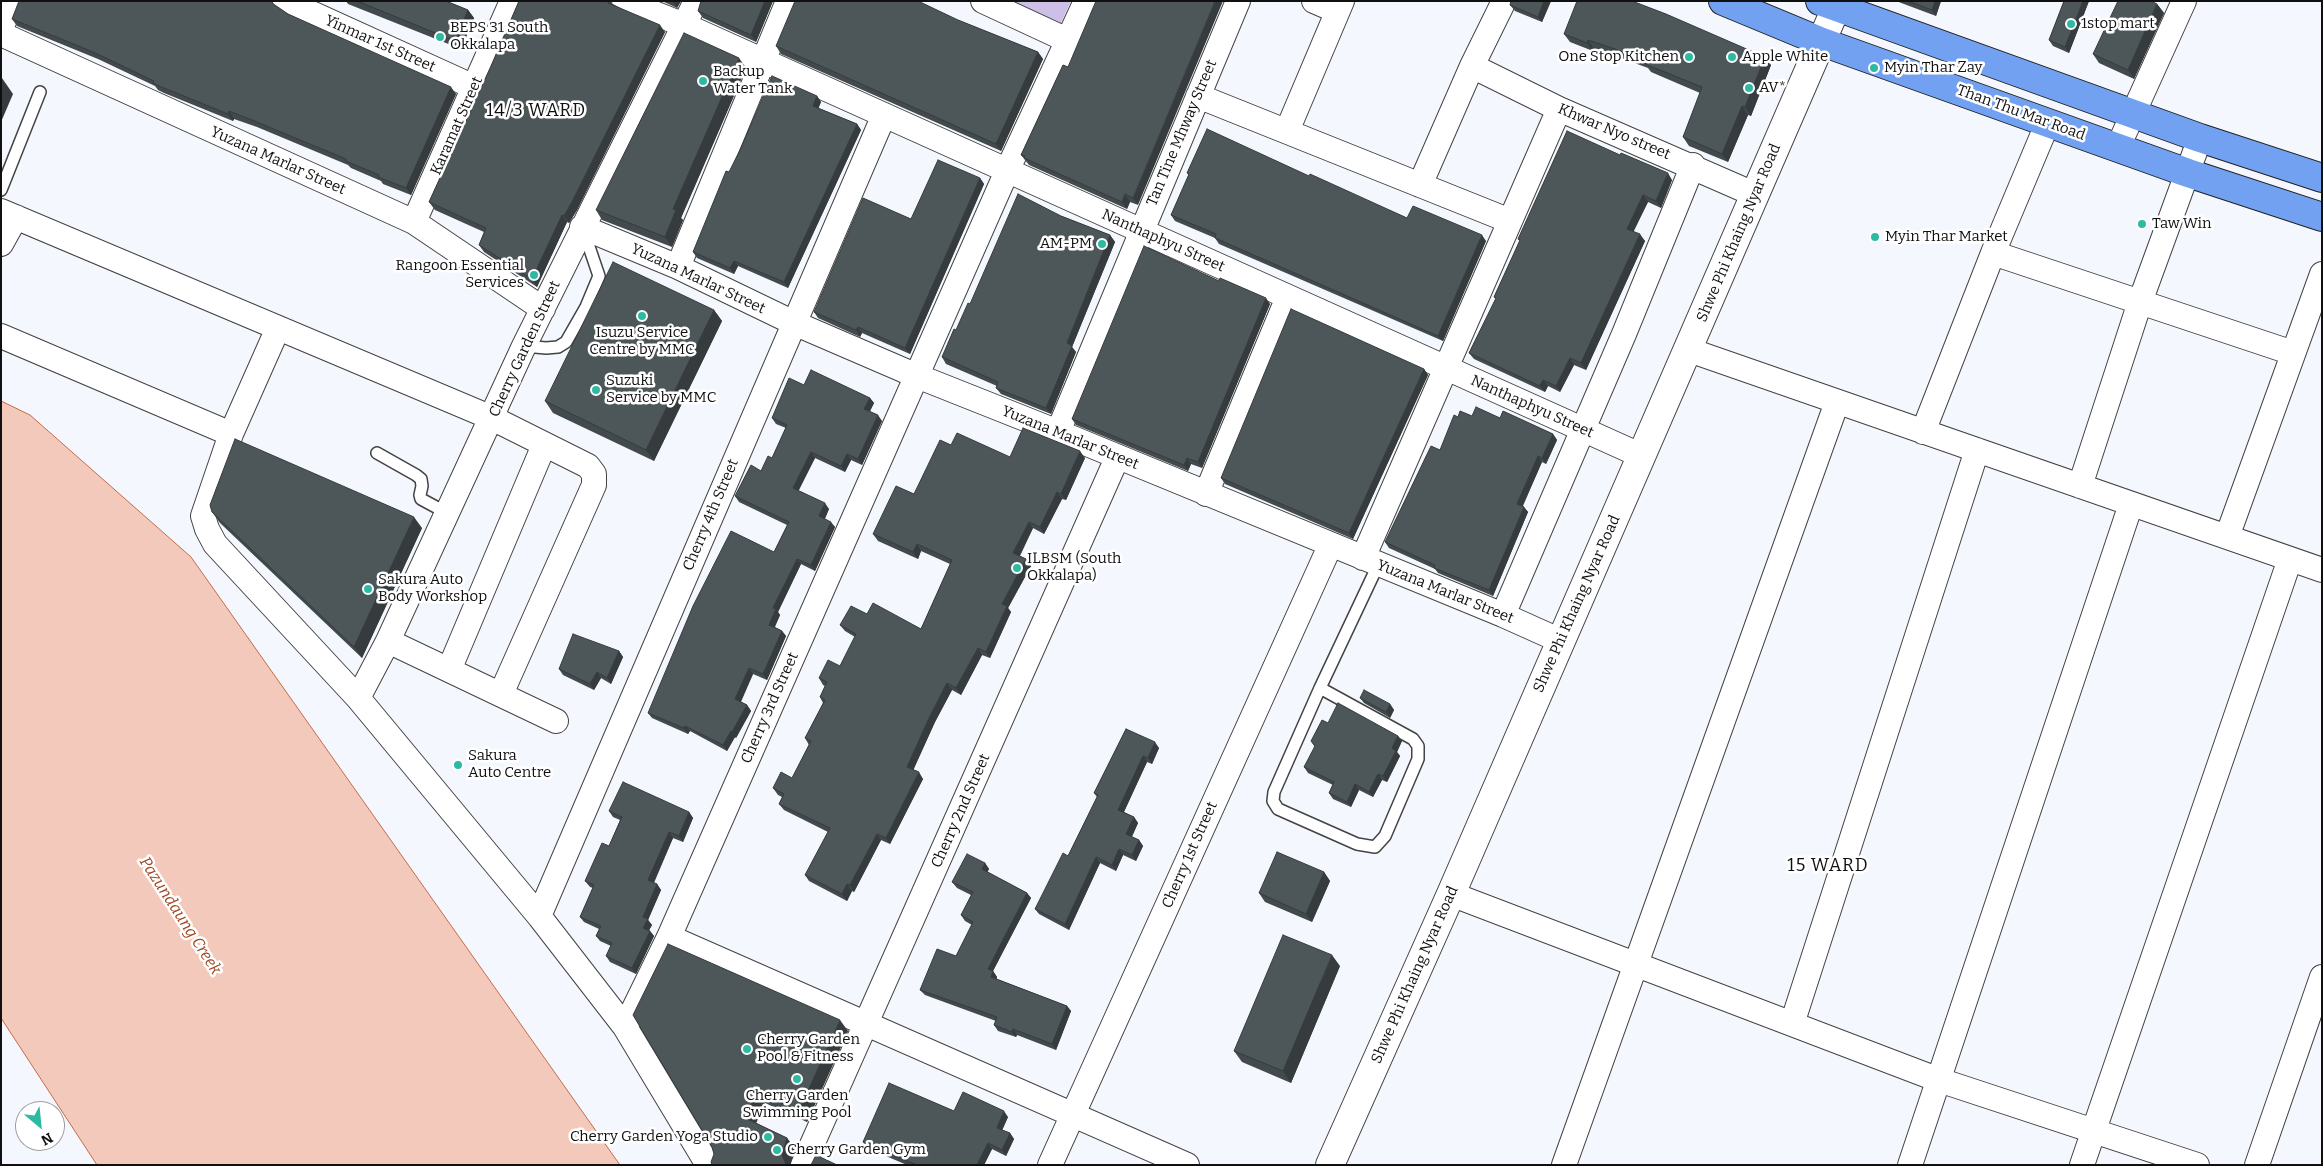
<!DOCTYPE html>
<html>
<head>
<meta charset="utf-8">
<style>
  body { margin:0 }
  #map { position:relative; width:2323px; height:1166px; overflow:hidden; background:#f4f8fe; font-family:Bitter,serif }
  canvas { display:block }
  .frame { position:absolute; inset:0; border:2px solid #101010; pointer-events:none }
  .north { position:absolute; left:15px; top:1101px; width:50px; height:50px; box-sizing:border-box; background:#fff; border:1px solid #9f9f9f; border-radius:50%; rotate:152deg; font-size:14px; font-weight:700; line-height:20px; text-align:center; color:#101010 }
  .north::after { content:''; display:block; margin:auto; width:18px; height:22px; background:#2ebaa2; clip-path:polygon(50% 0,100% 100%,50% 72%,0 100%) }
</style>
</head>
<body>
<div id="map">
<canvas width="2323" height="1166"></canvas>
<div class="frame"></div>
<div class="north">N</div>
</div>
<script>
const c = document.querySelector('canvas').getContext('2d');
c.lineJoin = 'round';
function paint(path, color) { c.fillStyle = color; c.fill(path, 'evenodd'); }
const poly = rows => new Path2D(rows.map(r => 'M' + r).join(''));
function stroke(path, color, width, dash) { c.strokeStyle = color; c.lineWidth = width; c.lineCap = dash ? 'butt' : 'round'; c.setLineDash(dash || []); c.stroke(path); }
function drawText(font, color, halo, rows, align = 'center') {
  c.font = font + ' Bitter,serif'; c.lineWidth = 5; c.setLineDash([]); c.textBaseline = 'middle'; c.strokeStyle = halo; c.fillStyle = color; for (const [text, x, y, turn = 0] of rows) {
    c.save(); c.translate(x, y); c.rotate((+turn || 0) * Math.PI / 180); c.textAlign = isNaN(turn) ? turn : align; if (halo) c.strokeText(text, 0, 0); c.fillText(text, 0, 0); c.restore();
  }
}
paint(poly([
  [1008,1,1071,1,1060,25]
]), '#cdbfe8');
const water = poly([
  [1,401,30,415,191,557,620,1165,97,1165,1,1018,1,401]
]);
paint(water, '#f3c9bb');
stroke(water, '#c76946', 1);
const service = poly([
  [1,190,40,92],
  [524,346,546,348,558,347,566,342,586,307,599,276,583,229],
  [377,453,416,475,421,479,422,486,420,495,421,499,447,513],
  [1320,688,1413,739,1418,746,1418,759,1385,836,1375,847,1357,844,1278,809,1273,801,1274,792,1320,688,1378,565]
]);
const minor = poly([
  [285,1,474,87],
  [624,1,684,25,1642,456],
  [983,1,1067,40],
  [1314,1,1337,11],
  [1,29,12,1],
  [1,34,414,222,543,309],
  [1472,66,1559,109,1756,195],
  [1198,96,1510,221],
  [1287,131,1342,1],
  [2118,147,2184,1],
  [1420,185,1472,66,1504,1],
  [1,211,492,418,588,466,594,474,594,485,501,694],
  [414,222,512,1],
  [582,227,678,267,794,323,917,376,1058,432,1503,615,1561,641],
  [1,244,16,217],
  [1993,253,2293,353],
  [678,267,788,1],
  [278,328,231,434,203,516,207,529,215,544,358,698,539,916,625,1027,708,1165],
  [1,336,231,434],
  [1689,350,2322,570],
  [1058,432,1238,1],
  [1923,432,1993,253,2048,122],
  [2080,486,2140,302,2200,138],
  [1206,494,1288,297],
  [2227,537,2322,274],
  [1363,558,1559,109],
  [1503,615,1624,334,1693,165],
  [388,641,556,721],
  [449,670,544,445],
  [358,698,388,641,524,346,696,1],
  [1451,894,1939,1080,2197,1165],
  [539,916,884,115],
  [669,937,1187,1165],
  [1792,1024,1977,450],
  [625,1027,669,937,1007,171,1086,1],
  [803,1165,1117,458],
  [1050,1165,1330,546],
  [1564,1165,1837,402],
  [1910,1165,2131,504],
  [2082,1165,2290,559],
  [2257,1165,2322,977]
]);
const tertiary = poly([
  [1330,1165,1451,894,1839,1]
]);
const primary = poly([
  [1723,1,1822,42,2188,173,2322,217],
  [1820,1,2200,138,2322,178]
]);
stroke(service, '#434343', 14);
stroke(minor, '#434343', 26);
stroke(tertiary, '#434343', 30);
stroke(primary, '#212121', 30);
stroke(service, '#fff', 11);
stroke(minor, '#fff', 24);
stroke(tertiary, '#fff', 28);
stroke(primary, '#72a1f1', 28);
paint(poly([
  [346,1,446,1,468,10,474,18,461,49,348,4],
  [519,1,611,1,611,3,665,32,577,210,569,223,567,222,537,287,484,252,479,245,484,232,435,210,429,202,491,66],
  [662,1,681,1,677,8],
  [773,1,756,42,703,18,698,11],
  [1551,1,1542,22,1515,11,1510,5],
  [1896,1,1941,1,1936,16],
  [2064,1,2089,1,2069,53,2053,46,2049,40],
  [273,4,288,14,456,94,411,195,383,184,381,181,351,168,348,165,257,127,234,119,233,121,164,93,158,90,155,86,98,59,17,26,12,19],
  [2157,4,2164,13,2134,79,2099,63,2093,54],
  [958,20,1038,52,1043,59,1001,151,781,54,776,46],
  [1564,34,1771,65,1751,116,1748,115,1728,162,1689,146,1683,137,1700,93,1651,72,1648,68,1621,58,1594,49,1593,51,1570,42],
  [1063,65,1138,205,1130,202,1127,209,1029,165,1021,155],
  [746,68,681,218,683,220,672,247,602,220,596,210],
  [817,96,821,102,818,108,857,124,861,130,788,288,738,266,734,274,697,258,693,252,729,172],
  [1620,155,1672,180,1661,208,1648,202,1633,231,1645,241,1586,370,1574,365,1560,392,1548,386,1545,392,1474,359,1469,353,1496,299,1494,297,1520,241,1518,239],
  [1187,173,1309,176,1407,218,1486,241,1443,341,1219,244,1215,238,1175,221,1171,215,1189,175],
  [980,178,984,184,910,354,862,333,860,337,818,318,814,312,911,219],
  [1061,216,1110,235,1115,242,1072,347,1076,352,1051,414,1001,394,996,388,997,386,946,364,942,357,970,304],
  [1219,281,1270,304,1202,468,1191,464,1188,471,1076,425,1072,419],
  [714,310,722,321,654,461,553,413,545,401],
  [1424,369,1428,375,1353,539,1225,484,1221,478],
  [804,385,870,398,874,403,870,411,882,421,862,465,851,460,845,472,815,458,798,491,829,509,825,519,835,527,815,571,801,564,778,612,780,615,775,627,782,631,786,636,767,680,753,674,741,702,747,705,751,711,736,738,735,737,727,751,690,731,688,734,652,718,648,713,774,552,787,525,739,502,735,496,761,471,772,458,786,428,776,424,772,418],
  [1472,416,1500,418,1553,434,1557,440,1546,464,1542,462,1523,506,1528,512,1493,596,1438,573,1435,569,1389,548,1385,542,1440,450,1458,417],
  [951,445,1010,457,1085,458,1066,500,1062,499,1044,534,1033,528,1020,556,1026,559,1031,566,1008,608,1011,612,990,658,982,655,961,695,952,690,935,722,913,770,923,779,890,844,881,840,854,892,852,891,847,901,809,881,805,875,828,832,784,810,779,804,782,797,778,795,773,788,792,778,809,745,805,738,823,703,820,697,825,686,823,685,819,678,840,666,855,637,845,631,840,625,867,614,921,629,950,564,921,551,918,559,878,541,873,534,914,494],
  [212,512,422,528,362,658,220,523],
  [619,651,623,657,611,684,601,678,594,690,563,675,559,669],
  [1360,698,1390,704,1394,710,1390,718,1364,703],
  [1126,729,1159,748,1152,764,1147,762,1124,812,1134,817,1138,823,1132,837,1139,840,1143,846,1136,861,1123,855,1116,871,1100,863,1069,930,1039,914,1035,909,1068,856,1097,797,1094,793],
  [1398,736,1402,741,1397,752,1400,756,1387,782,1382,780,1373,797,1359,790,1351,807,1333,799,1329,793,1333,785,1308,773,1304,767,1315,747,1311,741],
  [609,811,689,812,693,818,683,842,673,838,654,883,657,884,661,890,648,920,652,925,649,930,654,936,636,974,610,962,606,956,611,946,600,941,596,936,599,929,584,922,580,917,593,888,590,887,585,881,609,846,620,820,613,817],
  [985,863,989,869,987,872,1027,893,1031,898,993,971,997,977,997,979,1067,1006,1071,1011,1056,1050,1017,1035,1016,1037,998,1031,994,1025,996,1021,925,995,920,990,956,956,972,925,965,921,961,915,971,895,957,888,952,882],
  [1324,872,1330,881,1312,922,1265,902,1259,893],
  [1340,966,1291,1083,1242,1062,1234,1051],
  [633,1015,848,1031,807,1122,765,1103,756,1123,787,1138,795,1149,790,1165,712,1165,714,1154,712,1147],
  [954,1111,1008,1117,1002,1130,1010,1133,1014,1139,1006,1156,992,1149,984,1165,907,1165,867,1148,863,1142]
]), '#424a4d');
paint(poly([
  [673,1,681,1,677,8],
  [765,1,773,1,756,42,751,35],
  [1215,1,1223,1,1138,205,1133,198],
  [1544,1,1551,1,1542,22,1538,17],
  [1935,1,1941,1,1936,16,1932,10],
  [2083,1,2089,1,2069,53,2065,47],
  [2157,4,2164,13,2134,79,2128,70],
  [468,10,474,18,461,49,455,41],
  [660,25,665,32,577,210,569,223,564,216],
  [1588,40,1594,49,1593,51,1587,43],
  [1038,52,1043,59,1001,151,996,144],
  [1765,57,1771,65,1751,116,1745,107],
  [739,58,746,68,681,218,683,220,672,247,665,237,673,209],
  [2,78,13,94,1,122,1,79],
  [451,87,456,94,411,195,406,188],
  [817,96,821,102,817,112,813,106],
  [1742,106,1748,115,1728,162,1722,154],
  [229,111,234,119,233,121,228,114],
  [857,124,861,130,788,288,784,282],
  [1668,173,1672,180,1661,208,1656,201],
  [980,178,984,184,910,354,905,348],
  [1125,194,1130,202,1127,209,1122,202],
  [1643,195,1648,202,1632,235,1627,229],
  [562,215,567,222,537,287,532,279],
  [1640,234,1645,241,1586,370,1581,363],
  [1110,235,1115,242,1072,347,1076,352,1051,414,1046,408,1067,343],
  [1482,235,1486,241,1443,341,1438,336],
  [734,261,738,266,734,274,730,268],
  [1266,298,1270,304,1202,468,1198,462],
  [714,310,722,321,654,461,646,450],
  [858,327,862,333,860,337,856,330],
  [1570,358,1574,365,1560,392,1556,386],
  [1424,369,1428,375,1353,539,1349,533],
  [1543,380,1548,386,1545,392,1540,386],
  [870,398,874,403,868,415,864,409],
  [878,415,882,421,862,465,858,459],
  [1553,434,1557,440,1546,464,1542,458],
  [1080,451,1085,458,1066,500,1061,494],
  [811,452,815,458,797,494,793,488],
  [847,454,851,460,845,472,841,466],
  [1538,456,1542,462,1521,509,1517,504],
  [1187,458,1191,464,1188,471,1184,465],
  [1057,492,1062,499,1044,534,1040,527],
  [825,503,829,509,823,522,819,516],
  [1524,507,1528,512,1493,596,1489,590],
  [414,517,422,528,362,658,354,647],
  [831,522,835,527,815,571,811,565],
  [1029,522,1033,528,1018,559,1013,553],
  [917,544,921,551,918,559,913,552],
  [797,559,801,564,778,612,780,615,773,630,769,625,773,608],
  [1026,559,1031,566,1008,608,1011,612,990,658,986,652,1002,604],
  [782,631,786,636,767,680,763,674],
  [978,648,982,655,961,695,956,688],
  [619,651,623,657,611,684,607,678],
  [749,668,753,674,739,705,735,699],
  [597,672,601,678,594,690,590,684],
  [947,683,952,690,935,722,912,773,907,767,930,716],
  [1390,704,1394,710,1390,718,1386,712],
  [747,705,751,711,736,738,732,732],
  [685,726,690,731,688,734,684,728],
  [731,731,735,737,727,751,723,745],
  [1398,736,1402,741,1397,752,1400,756,1387,782,1383,776,1392,748],
  [1155,742,1159,748,1152,764,1148,758],
  [1143,756,1147,762,1122,816,1118,810],
  [919,772,923,779,890,844,886,838],
  [1378,774,1382,780,1373,797,1369,792],
  [1355,784,1359,790,1351,807,1347,802],
  [689,812,693,818,683,842,679,836],
  [1134,817,1138,823,1130,840,1126,834],
  [669,832,673,838,652,886,648,880],
  [877,834,881,840,854,892,850,885],
  [1139,840,1143,846,1136,861,1132,855],
  [1119,849,1123,855,1116,871,1112,865],
  [1096,857,1100,863,1069,930,1065,924],
  [985,863,989,869,986,875,982,869],
  [1324,872,1330,881,1312,922,1306,914],
  [657,884,661,890,648,920,652,925,647,934,643,928,643,917],
  [847,884,852,891,847,901,842,894],
  [1027,893,1031,898,993,971,997,977,995,982,991,977,988,969],
  [650,931,654,936,636,974,632,968],
  [1332,955,1340,966,1291,1083,1283,1071],
  [1067,1006,1071,1011,1056,1050,1052,1044],
  [840,1020,848,1031,807,1122,799,1111],
  [1013,1029,1017,1035,1016,1037,1012,1032],
  [757,1092,765,1103,753,1130,745,1118],
  [1004,1111,1008,1117,1001,1133,997,1128],
  [1010,1133,1014,1139,1006,1156,1002,1150],
  [787,1138,795,1149,790,1165,786,1165,782,1155],
  [988,1143,992,1149,984,1165,977,1165]
]), '#363c3e');
const building = poly([
  [19,1,269,1,288,14,451,87,406,188,378,177,379,175,346,161,346,159,252,120,229,111,228,114,159,86,153,83,154,81,93,52,12,19,19,1],
  [357,1,446,1,468,10,455,41,357,1],
  [519,1,608,1,608,3,660,25,572,202,564,216,562,215,532,279,479,245,486,228,429,202,491,66,519,1],
  [701,1,765,1,751,35,698,11,701,1],
  [795,1,918,1,958,20,1038,52,996,144,776,46,795,1],
  [1096,1,1215,1,1133,198,1125,194,1122,202,1024,158,1025,156,1021,155,1063,65,1068,67,1096,1],
  [1511,1,1544,1,1538,17,1510,5,1511,1],
  [1577,1,1632,1,1666,14,1765,57,1745,107,1742,106,1722,154,1683,137,1702,87,1645,64,1646,61,1615,49,1588,40,1587,43,1564,34,1577,1],
  [1908,1,1935,1,1932,10,1908,1],
  [2064,1,2083,1,2065,47,2049,40,2064,1],
  [2118,1,2151,1,2157,4,2128,70,2093,54,2118,1],
  [684,33,739,58,673,209,676,210,665,237,596,210,684,33],
  [772,76,817,96,813,106,857,124,784,282,734,261,730,268,693,252,724,176,726,171,729,172,741,148,772,76],
  [1207,129,1309,176,1310,174,1407,218,1413,206,1482,235,1438,336,1215,238,1216,234,1171,215,1189,174,1187,173,1207,129],
  [1567,131,1620,155,1621,153,1668,173,1656,201,1643,195,1627,229,1640,234,1581,363,1570,358,1556,386,1543,380,1540,386,1469,353,1496,298,1494,297,1520,240,1518,239,1567,131],
  [938,160,980,178,905,348,858,327,856,330,814,312,863,198,911,219,938,160],
  [1018,194,1061,216,1110,235,1067,343,1072,346,1046,408,996,388,998,382,942,357,954,329,956,330,968,303,970,304,1018,194],
  [1144,246,1219,281,1220,278,1266,298,1198,462,1187,458,1184,465,1072,419,1144,246],
  [613,262,714,310,646,450,545,401,613,262],
  [1291,309,1424,369,1349,533,1221,478,1291,309],
  [811,370,870,398,864,409,878,415,858,459,847,454,841,466,811,452,793,488,825,503,819,516,831,522,811,565,797,559,773,608,776,609,769,625,782,631,763,674,749,668,735,699,747,705,732,732,731,731,723,745,685,726,684,728,648,713,693,606,731,531,774,552,789,522,735,496,751,465,761,471,768,456,772,458,787,425,772,418,789,378,804,385,811,370],
  [1476,407,1500,418,1503,411,1553,434,1542,458,1538,456,1517,504,1524,507,1489,590,1434,568,1435,565,1385,542,1431,446,1440,450,1454,415,1458,417,1460,411,1472,416,1476,407],
  [1023,428,1080,451,1061,494,1057,492,1040,527,1029,522,1013,553,1026,559,1002,604,1007,606,986,652,978,648,956,688,947,683,930,716,907,767,919,772,886,838,877,834,850,885,847,884,842,894,805,875,830,828,779,804,784,794,773,788,781,772,792,778,811,741,805,738,825,700,820,697,827,682,819,678,828,660,840,666,856,634,840,625,851,606,867,614,873,603,921,629,952,560,917,544,913,552,873,534,896,486,914,494,940,440,951,445,957,433,1010,457,1023,428],
  [235,439,414,517,354,647,212,512,210,505,235,439],
  [573,634,619,651,607,678,597,672,590,684,559,669,573,634],
  [1364,690,1390,704,1386,712,1360,698,1364,690],
  [1338,703,1398,736,1392,748,1396,751,1383,776,1378,774,1369,792,1355,784,1347,802,1329,793,1334,782,1304,767,1315,746,1311,741,1322,720,1328,723,1338,703],
  [1126,729,1155,742,1148,758,1143,756,1118,810,1134,817,1126,834,1139,840,1132,855,1119,849,1112,865,1096,857,1065,924,1035,909,1063,853,1068,856,1098,795,1094,793,1126,729],
  [623,782,689,812,679,836,669,832,648,880,657,884,643,917,648,919,643,928,650,931,632,968,606,956,612,943,596,936,601,926,580,917,594,885,585,881,602,843,609,846,622,817,609,811,623,782],
  [1277,852,1324,872,1306,914,1259,893,1277,852],
  [967,854,985,863,982,869,1027,893,988,969,993,971,991,977,1067,1006,1052,1044,1013,1029,1012,1032,994,1025,997,1017,920,990,937,949,956,956,973,922,961,915,973,892,952,882,967,854],
  [1283,935,1332,955,1283,1071,1234,1051,1283,935],
  [668,944,840,1020,799,1111,757,1092,745,1118,787,1138,782,1155,786,1164,786,1165,712,1165,711,1162,714,1154,712,1147,633,1015,668,944],
  [889,1083,954,1111,963,1092,1004,1111,997,1128,1010,1133,1002,1150,988,1143,977,1165,917,1165,863,1142,889,1083],
  [816,1155,837,1165,811,1165,816,1155]
]);
paint(building, '#4d5659');
stroke(building, '#363c3e', 1);
for (const [x, y, r, color] of [
  [2071,24,5,"#2ebaa2"],
  [440,37,5,"#2ebaa2"],
  [1689,57,5,"#2ebaa2"],
  [1732,57,5,"#2ebaa2"],
  [1874,68,5,"#2ebaa2"],
  [703,81,5,"#2ebaa2"],
  [1749,88,5,"#2ebaa2"],
  [2142,224,5,"#2ebaa2"],
  [1875,237,5,"#2ebaa2"],
  [1102,244,5,"#2ebaa2"],
  [534,275,5,"#2ebaa2"],
  [642,316,5,"#2ebaa2"],
  [596,390,5,"#2ebaa2"],
  [1017,568,5,"#2ebaa2"],
  [368,589,5,"#2ebaa2"],
  [458,765,5,"#2ebaa2"],
  [747,1049,5,"#2ebaa2"],
  [797,1079,5,"#2ebaa2"],
  [768,1137,5,"#2ebaa2"],
  [777,1150,5,"#2ebaa2"]
]) { const dot = new Path2D(); dot.arc(x, y, r, 0, 2 * Math.PI); c.fillStyle = color; c.fill(dot); stroke(dot, '#fff', 2); }
drawText('15px', '#101010', '#fff', [
  ["1stop mart",2081,24],
  ["BEPS 31 South",450,28],
  ["Okkalapa",450,45],
  ["One Stop Kitchen",1679,57,"right"],
  ["Apple White",1742,57],
  ["Myin Thar Zay",1884,68],
  ["Backup",713,72],
  ["Water Tank",713,89],
  ["AV*",1759,88],
  ["Taw Win",2152,224],
  ["Myin Thar Market",1885,237],
  ["AM-PM",1092,244,"right"],
  ["Rangoon Essential",524,266,"right"],
  ["Services",524,283,"right"],
  ["Isuzu Service",642,333,"center"],
  ["Centre by MMC",642,350,"center"],
  ["Suzuki",606,381],
  ["Service by MMC",606,398],
  ["ILBSM (South",1027,559],
  ["Okkalapa)",1027,576],
  ["Sakura Auto",378,580],
  ["Body Workshop",378,597],
  ["Sakura",468,756],
  ["Auto Centre",468,773],
  ["Cherry Garden",757,1040],
  ["Pool & Fitness",757,1057],
  ["Cherry Garden",797,1096,"center"],
  ["Swimming Pool",797,1113,"center"],
  ["Cherry Garden Yoga Studio",758,1137,"right"],
  ["Cherry Garden Gym",787,1150]
], 'left');
drawText('15px', '#101010', '#fff', [
  ["Yinmar 1st Street",380,44,24],
  ["Than Thu Mar Road",2021,113,20],
  ["Karamat Street",457,126,-66],
  ["Khwar Nyo street",1614,132,23],
  ["Tan Tine Mhway Street",1182,133,-67],
  ["Yuzana Marlar Street",278,161,24],
  ["Shwe Phi Khaing Nyar Road",1739,233,-67],
  ["Nanthaphyu Street",1163,241,24],
  ["Yuzana Marlar Street",698,279,25],
  ["Cherry Garden Street",525,349,-65],
  ["Nanthaphyu Street",1532,407,24],
  ["Yuzana Marlar Street",1070,438,22],
  ["Cherry 4th Street",711,515,-67],
  ["Yuzana Marlar Street",1445,592,22],
  ["Shwe Phi Khaing Nyar Road",1577,604,-66],
  ["Cherry 3rd Street",770,708,-66],
  ["Cherry 2nd Street",961,811,-66],
  ["Cherry 1st Street",1190,855,-66],
  ["Shwe Phi Khaing Nyar Road",1415,975,-66]
]);
drawText('italic 16px', '#9d461f', '#fff', [
  ["Pazundaung Creek",180,916,57]
]);
c.letterSpacing = '1px';
drawText('18px', '#101010', '#fff', [
  ["14/3 WARD",536,111],
  ["15 WARD",1828,866]
]);
c.letterSpacing = '0px';
</script>
</body>
</html>
